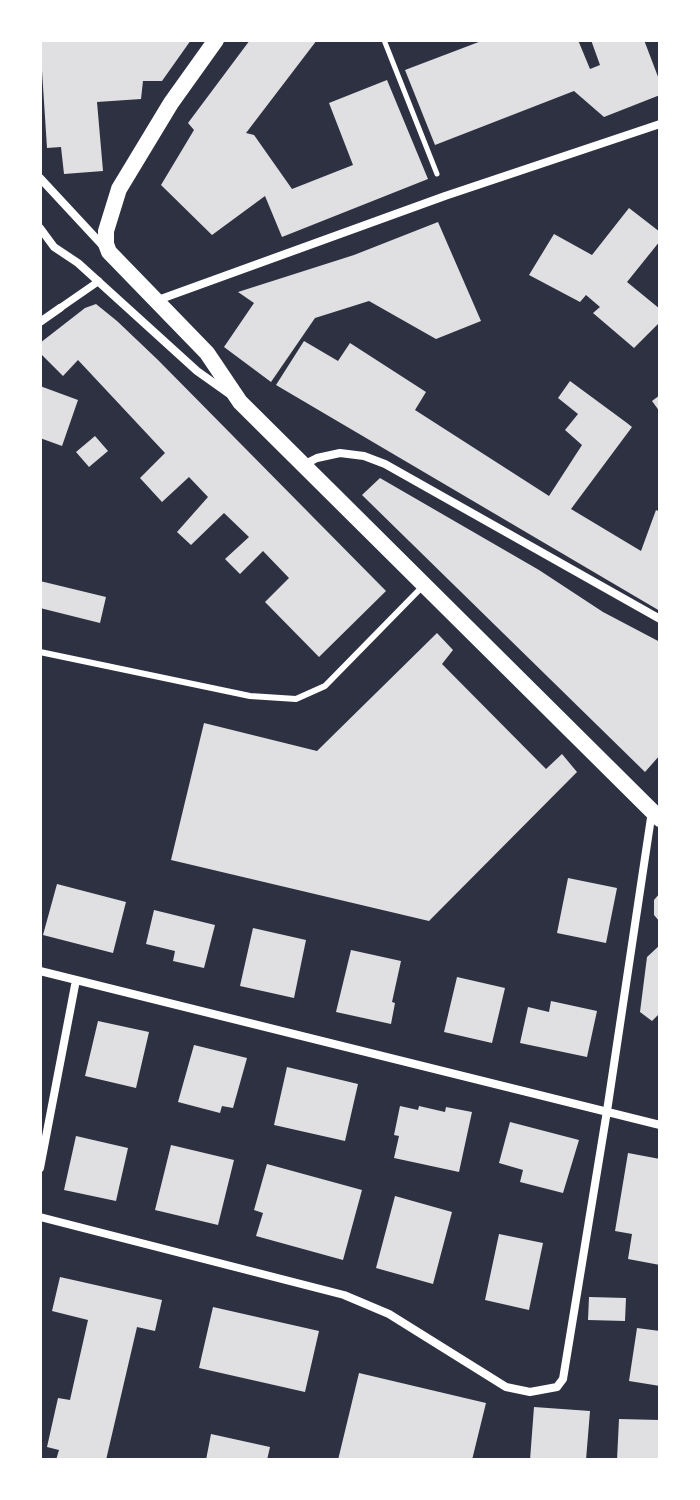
<!DOCTYPE html>
<html>
<head>
<meta charset="utf-8">
<style>
  body { margin:0 }
  #map { position:relative; width:700px; height:1500px; overflow:hidden; background:#2d3142; font-family:"Fira Sans Condensed",sans-serif }
  canvas { display:block }
  .frame { position:absolute; inset:0; border:42px solid #fff; pointer-events:none }
</style>
</head>
<body>
<div id="map">
<canvas width="700" height="1500"></canvas>
<div class="frame"></div>
</div>
<script>
const c = document.querySelector('canvas').getContext('2d');
c.lineJoin = 'round';
function paint(path, color) { c.fillStyle = color; c.fill(path, 'evenodd'); }
const poly = rows => new Path2D(rows.map(r => 'M' + r).join(''));
function stroke(path, color, width, dash) { c.strokeStyle = color; c.lineWidth = width; c.lineCap = dash ? 'butt' : 'round'; c.setLineDash(dash || []); c.stroke(path); }
paint(poly([
  [40,40,191,40,162,81,143,81,141,99,97,102,103,171,64,174,61,147,47,148],
  [250,40,317,40,246,133,254,135,292,189,353,165,329,103,387,80,428,179,282,237,265,196,212,235,161,185,194,130,188,123],
  [484,40,578,40,590,69,600,65,591,40,644,40,660,82,660,95,604,117,574,91,435,145,405,70],
  [629,208,660,232,660,241,627,282,660,309,660,322,634,348,593,313,600,307,586,295,580,302,529,275,554,234,592,255],
  [438,222,481,321,436,339,369,301,315,318,271,382,224,347,254,303,238,292,354,255],
  [96,304,117,321,158,360,386,591,319,657,265,602,289,578,263,551,240,574,225,559,249,537,224,513,191,545,177,532,208,497,189,477,162,502,140,478,165,453,78,360,63,376,40,353,40,343,85,308],
  [304,341,338,361,350,343,426,392,415,410,549,496,582,445,565,430,578,414,558,398,570,381,627,423,632,427,571,509,641,551,656,510,660,512,660,611,276,385],
  [40,386,78,400,62,446,40,438],
  [660,395,660,412,652,401],
  [95,436,108,451,89,467,76,452],
  [380,478,539,570,603,612,660,642,660,755,645,772,362,495],
  [40,581,106,597,100,623,40,608],
  [437,633,453,650,442,664,546,769,562,754,577,772,429,921,171,860,204,723,317,751],
  [568,878,617,888,606,943,557,933],
  [57,884,126,902,113,953,43,935],
  [660,893,660,922,654,915,654,900],
  [154,910,215,925,204,968,173,961,175,951,146,944],
  [253,928,306,940,294,998,240,986],
  [660,945,660,1013,652,1021,640,1012,647,957],
  [351,950,401,961,392,1002,395,1003,391,1024,336,1012],
  [457,977,505,988,492,1043,444,1032],
  [551,1001,597,1011,587,1057,520,1043,528,1007,549,1012],
  [98,1021,149,1032,136,1088,85,1076],
  [194,1045,247,1058,233,1108,222,1106,220,1113,178,1102],
  [287,1067,358,1084,345,1141,274,1125],
  [400,1106,418,1110,419,1106,445,1112,446,1107,472,1112,459,1172,394,1158,399,1136,394,1135],
  [510,1122,579,1140,563,1193,520,1182,523,1170,499,1163],
  [76,1136,128,1148,116,1201,64,1190],
  [171,1145,234,1160,218,1225,155,1210],
  [628,1153,660,1159,660,1265,628,1259,632,1234,615,1231],
  [267,1164,362,1190,343,1260,256,1236,263,1213,254,1210],
  [395,1196,452,1212,433,1284,376,1268],
  [499,1234,543,1243,529,1310,485,1300],
  [60,1277,162,1300,155,1331,137,1327,106,1460,56,1460,59,1450,47,1447,58,1398,70,1400,88,1320,52,1311],
  [589,1297,626,1298,625,1321,588,1320],
  [213,1307,319,1331,305,1392,199,1368],
  [637,1328,660,1331,660,1386,629,1381],
  [359,1373,486,1403,472,1460,338,1460],
  [534,1407,590,1411,586,1460,530,1460],
  [619,1419,660,1420,659,1460,617,1460],
  [211,1434,270,1447,267,1460,206,1460]
]), '#e0e0e3');
stroke(poly([
  [384,40,437,174]
]), '#fff', 5);
stroke(poly([
  [40,652,250,696,296,699,325,686,424,585]
]), '#fff', 6);
stroke(poly([
  [60,308,99,281]
]), '#fff', 7);
stroke(poly([
  [40,178,105,248],
  [40,228,54,247,78,263,197,371,228,393],
  [158,300,445,196,660,124],
  [40,322,60,308],
  [303,465,317,458,340,453,364,456,385,464,660,619],
  [40,971,660,1125],
  [40,1168,76,980],
  [40,1217,344,1295,389,1314,506,1387,530,1392,557,1387,563,1379,607,1111,652,811]
]), '#fff', 8);
stroke(poly([
  [216,40,171,103,119,189,106,231,106,244,109,252,207,353,240,402,660,819]
]), '#fff', 16);
</script>
</body>
</html>
